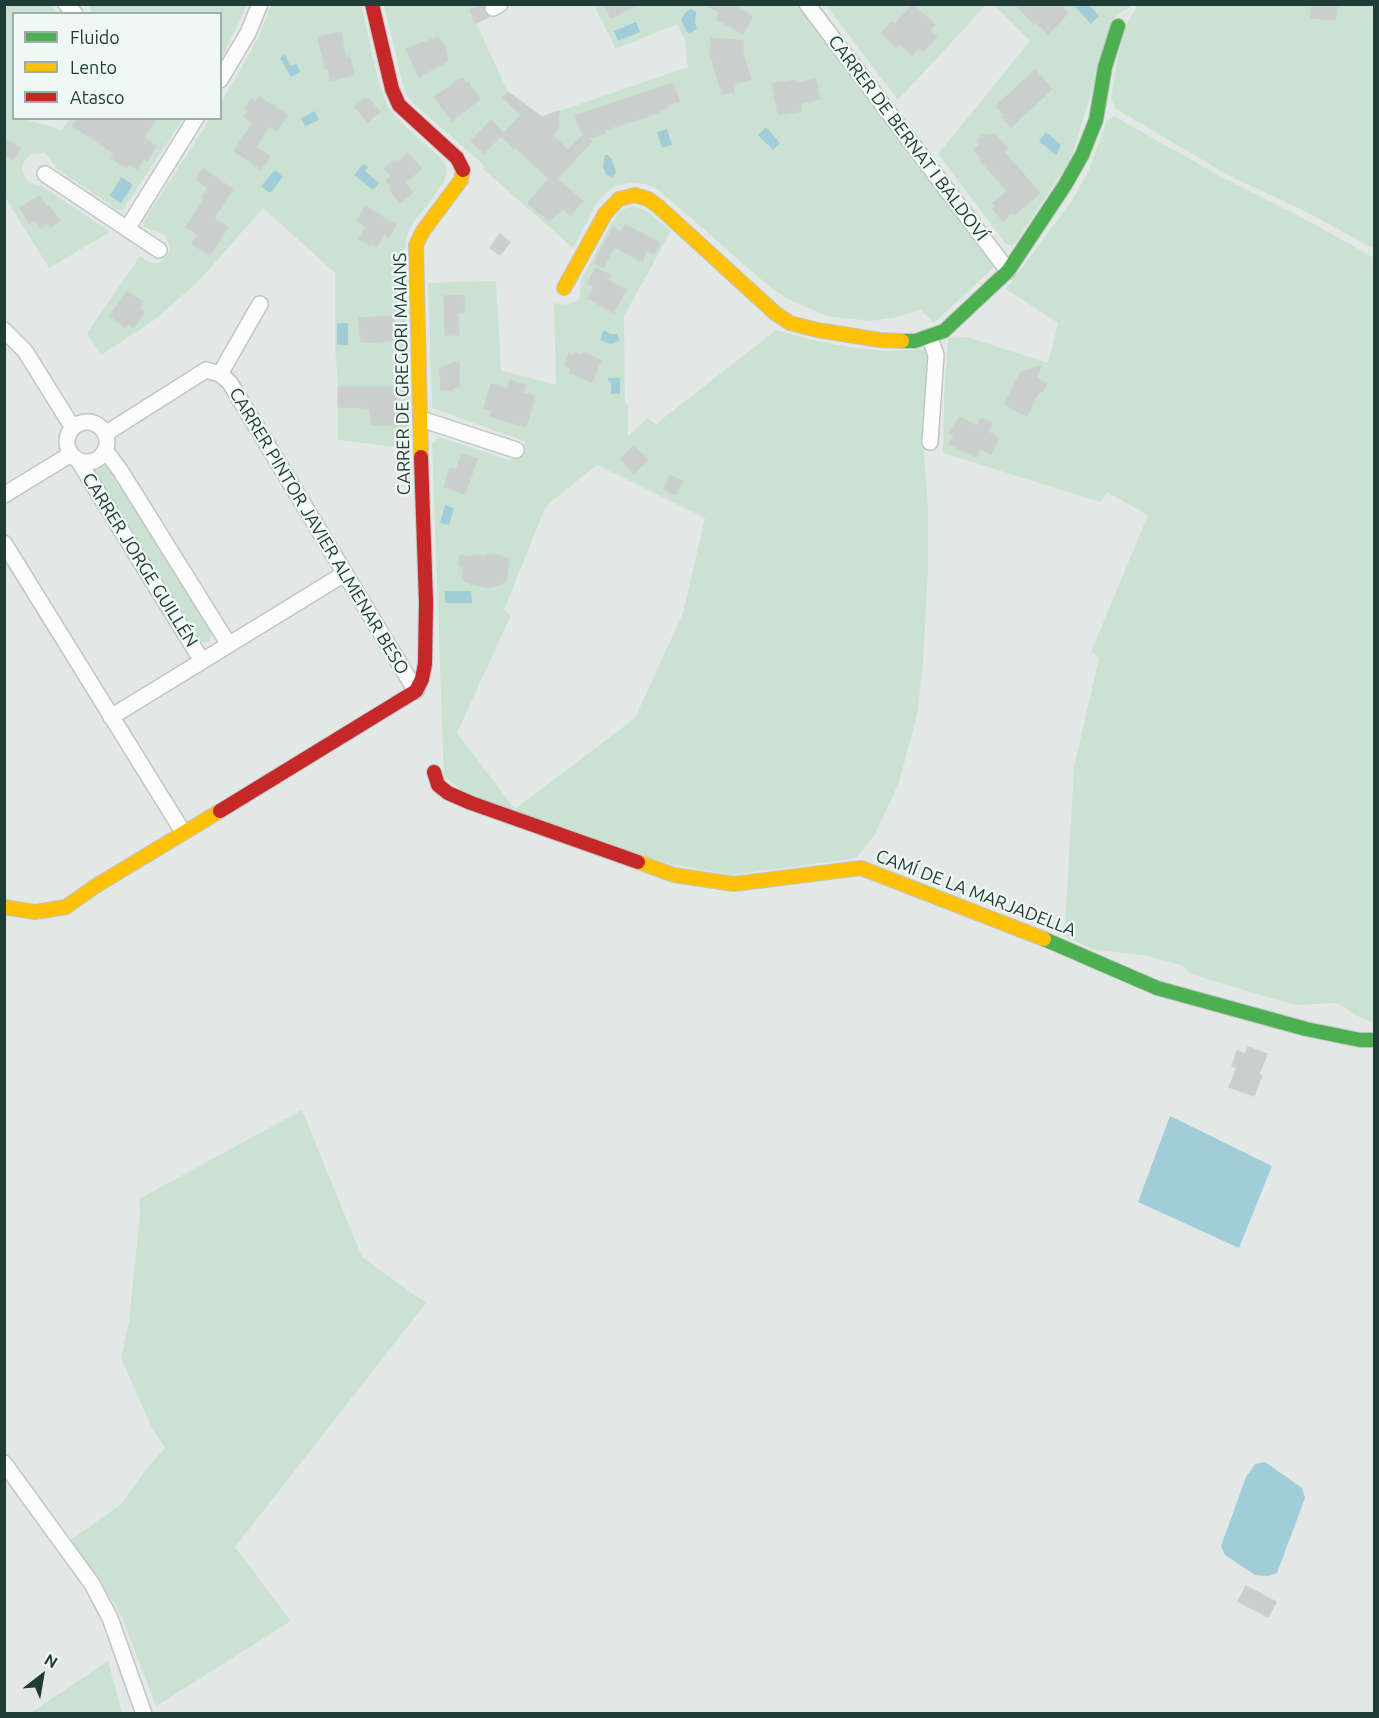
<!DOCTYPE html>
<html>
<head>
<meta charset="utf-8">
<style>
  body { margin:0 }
  #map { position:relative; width:1379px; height:1718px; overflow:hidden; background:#e3e8e6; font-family:Ubuntu,sans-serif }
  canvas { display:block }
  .frame { position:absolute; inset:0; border:6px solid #203c36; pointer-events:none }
  .legend { position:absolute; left:12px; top:12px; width:210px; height:108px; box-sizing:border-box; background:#f0f8f5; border:2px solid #9dada9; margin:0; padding:8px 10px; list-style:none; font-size:18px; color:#203c36 }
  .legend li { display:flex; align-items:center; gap:12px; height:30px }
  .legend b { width:30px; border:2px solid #9dada9 }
  .north { position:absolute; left:12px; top:1646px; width:60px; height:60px; -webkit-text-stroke:4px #f0f8f5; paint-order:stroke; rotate:31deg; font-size:16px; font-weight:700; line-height:24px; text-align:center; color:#203c36 }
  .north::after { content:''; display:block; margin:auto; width:21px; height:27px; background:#203c36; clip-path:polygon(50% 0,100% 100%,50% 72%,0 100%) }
</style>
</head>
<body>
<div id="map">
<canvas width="1379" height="1718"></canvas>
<div class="frame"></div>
<ul class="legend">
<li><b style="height:8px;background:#4caf50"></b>Fluido</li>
<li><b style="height:8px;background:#ffc107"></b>Lento</li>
<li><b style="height:8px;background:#c62828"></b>Atasco</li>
</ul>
<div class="north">N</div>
</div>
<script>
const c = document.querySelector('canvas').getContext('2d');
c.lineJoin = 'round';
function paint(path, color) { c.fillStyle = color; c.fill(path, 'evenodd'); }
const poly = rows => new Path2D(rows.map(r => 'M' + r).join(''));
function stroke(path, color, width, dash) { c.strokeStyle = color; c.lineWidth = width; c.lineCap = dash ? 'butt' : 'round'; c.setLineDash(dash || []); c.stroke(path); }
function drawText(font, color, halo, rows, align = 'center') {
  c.font = font + ' Ubuntu,sans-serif'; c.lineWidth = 4.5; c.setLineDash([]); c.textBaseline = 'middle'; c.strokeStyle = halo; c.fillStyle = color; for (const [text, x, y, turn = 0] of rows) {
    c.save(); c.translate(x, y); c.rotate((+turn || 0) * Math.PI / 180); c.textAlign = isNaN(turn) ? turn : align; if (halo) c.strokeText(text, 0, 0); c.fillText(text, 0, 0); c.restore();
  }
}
paint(poly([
  [4,5,50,5,58,13,14,14,14,118,30,119,29,121,47,125,61,131,70,119,183,119,123,210,118,210,57,169,45,153,31,154,25,159,22,168,24,177,29,182,42,186,110,232,49,268,5,197],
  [88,5,247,5,221,60,220,14,93,13],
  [271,5,361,5,378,79,388,107,406,127,442,159,446,167,447,172,444,182,412,225,407,235,404,253,410,449,338,440,338,383,335,349,335,273,263,208,199,281,153,321,101,355,87,333,140,256,152,263,157,263,164,259,168,255,170,248,165,235,144,227,143,222,210,119,220,118,221,102,238,74,260,34],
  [384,5,483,5,470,10,508,92,542,117,688,67,685,40,677,24,616,49,594,5,797,5,993,265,992,269,934,323,921,310,897,317,871,321,827,316,788,299,769,286,656,188,644,184,630,183,615,186,607,192,596,204,573,248,483,169,485,166,415,105,406,94,403,85],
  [826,5,986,5,898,100],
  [994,5,1133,5,1114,17,1071,159,1013,246,1006,244,938,154,1030,41],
  [1138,5,1374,5,1374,249,1307,212,1228,175,1116,109,1111,99,1118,56,1127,23],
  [1114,116,1218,175,1303,218,1374,258,1374,1023,1357,1016,1338,1003,1295,1005,1190,974,1182,965,1143,955,1096,950,1062,935,1065,925,1074,767,1099,658,1091,652,1148,515,1107,492,1100,502,943,453,944,399,948,338,967,337,1048,363,1058,323,1006,289,1073,199,1088,172,1107,120],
  [632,206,647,211,671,231,624,316,625,404,628,405,628,436,647,418,656,424,776,330,817,341,854,348,887,351,926,349,927,352,924,453,928,507,928,568,923,664,917,715,900,779,893,796,874,836,857,857,852,859,730,875,666,863,472,798,444,777,432,444,440,437,511,461,526,442,432,408,428,283,496,281,501,370,556,385,554,303,565,305,579,300,581,280,610,226,620,211],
  [597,465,705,518,683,613,635,718,515,809,457,733,511,615,504,610,546,506],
  [102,461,106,462,213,632,209,642,198,642,94,473,96,465],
  [302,1110,362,1257,426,1303,235,1547,291,1621,156,1706,122,1617,102,1584,68,1542,121,1504,148,1467,165,1448,152,1428,121,1358,129,1321,140,1215,139,1199],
  [108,1661,122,1713,30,1713]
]), '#cbe2d3');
paint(poly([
  [1077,5,1089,5,1099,16,1091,24,1075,7],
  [691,9,696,12,695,23,697,29,690,33,687,32,681,20,686,12],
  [636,22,640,32,618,41,614,31],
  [285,54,290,66,297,64,300,72,291,77,280,58],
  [315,111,319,120,305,126,301,118],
  [766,127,780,143,773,150,758,135],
  [667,129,672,145,662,148,657,132],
  [1046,132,1061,145,1056,155,1039,141],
  [605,155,608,155,612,159,616,173,612,177,606,175,603,166],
  [363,164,368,167,365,171,379,183,373,190,354,175],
  [275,170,283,177,270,193,261,186],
  [121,177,133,185,121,203,110,196],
  [337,323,348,323,348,345,337,345],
  [604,330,610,334,617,334,620,341,610,344,600,340],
  [608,378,620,378,620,394,611,394,611,382,608,381],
  [445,505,454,508,449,525,440,523],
  [445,591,471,591,472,603,445,603],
  [1170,1116,1272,1166,1239,1248,1138,1202],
  [1265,1462,1302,1488,1305,1498,1277,1573,1268,1576,1255,1575,1225,1555,1221,1546,1246,1477,1255,1464]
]), '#a1cdd9');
const building = poly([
  [483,4,484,4,484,12,489,17,476,23,470,10,483,4],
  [604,4,638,4,611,18,604,4],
  [705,4,731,4,751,15,752,18,743,34,716,19,720,13,705,4],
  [1015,4,1060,4,1068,13,1048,34,1036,22,1034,24,1015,4],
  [1312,4,1337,4,1335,20,1310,18,1312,4],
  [913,5,935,24,930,30,937,37,923,52,918,48,912,55,899,43,896,47,881,33,892,22,894,25,913,5],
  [341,32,346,58,350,57,354,75,330,81,328,69,325,69,318,37,341,32],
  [438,37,446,48,448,61,419,77,406,49,438,37],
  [711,38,743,41,743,54,751,79,735,84,734,92,723,94,722,88,720,88,712,59,710,59,711,38],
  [1035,70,1052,89,1011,127,1002,117,1004,115,996,106,1035,70],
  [462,78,466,84,468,82,480,99,452,121,434,97,462,78],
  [816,79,820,99,800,104,801,111,778,115,772,84,797,80,797,83,816,79],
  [673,83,679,101,667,105,668,108,649,116,604,130,605,133,589,138,592,141,557,179,583,201,570,215,563,209,549,221,528,203,549,179,516,148,514,149,501,136,484,153,471,141,491,120,504,133,521,115,503,98,508,92,542,117,559,111,558,128,553,136,568,150,583,135,575,116,673,83],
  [259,97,287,115,277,131,269,126,256,147,270,156,261,169,234,151,253,123,244,117,248,110,245,109,251,99,256,102,259,97],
  [364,99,369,99,380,112,368,122,355,107,364,99],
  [78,118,156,118,144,138,156,146,147,161,144,158,137,169,129,164,127,168,111,158,114,153,73,126,78,118],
  [995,134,1007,148,1004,152,1040,193,1014,215,1012,213,1003,221,993,209,996,206,993,203,1007,191,980,160,981,158,974,149,979,145,978,140,981,136,995,134],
  [4,139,21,148,13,160,4,155,4,139],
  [408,153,422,169,405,182,413,193,400,203,390,190,392,188,386,180,391,176,384,168,395,160,396,163,408,153],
  [203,169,233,189,214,218,228,227,210,255,192,244,198,234,186,227,204,199,202,197,208,188,196,180,203,169],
  [39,196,47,207,49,206,60,221,50,228,47,224,41,229,34,220,29,223,20,208,39,196],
  [365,206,396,225,389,237,384,234,377,247,372,243,370,246,359,239,366,227,357,221,365,206],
  [625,225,660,243,654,254,647,250,642,262,614,247,603,268,594,263,613,227,621,232,625,225],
  [500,234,510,242,500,255,490,248,500,234],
  [596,268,610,275,607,280,626,290,614,313,588,298,594,287,587,284,596,268],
  [127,292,143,302,139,309,144,312,134,328,128,324,125,327,110,316,127,292],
  [444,296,464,296,464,312,458,313,459,335,445,335,444,296],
  [393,316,394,340,383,341,383,343,361,342,359,318,393,316],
  [583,352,601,360,592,382,570,373,571,368,565,366,569,354,574,356,576,353,582,355,583,352],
  [459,361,459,387,453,388,453,390,441,390,440,368,459,361],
  [1041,366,1036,378,1047,383,1043,391,1038,393,1027,416,1004,404,1021,372,1041,366],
  [510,380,525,385,523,393,535,396,526,427,490,416,492,410,484,408,491,384,507,389,510,380],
  [338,387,396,387,396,412,397,412,398,425,372,425,370,408,338,407,338,387],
  [959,417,977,426,981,418,992,423,988,432,999,438,991,454,980,449,976,457,949,444,954,435,950,433,959,417],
  [634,446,648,460,634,473,620,459,634,446],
  [462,454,477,459,465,494,444,487,450,468,456,470,462,454],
  [670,475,683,481,676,495,664,489,670,475],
  [460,555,470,557,474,555,486,557,486,555,497,555,509,559,506,582,489,588,465,582,462,579,463,570,458,564,460,555],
  [1248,1047,1267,1054,1259,1074,1262,1076,1254,1096,1229,1087,1237,1068,1232,1066,1237,1051,1245,1054,1248,1047],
  [1246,1586,1276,1602,1268,1617,1238,1601,1246,1586]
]);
paint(building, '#cacfcd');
stroke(building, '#cbd1cf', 1.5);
const street = poly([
  [66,4,75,14],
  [807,4,1008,271],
  [493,8,500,4],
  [220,80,248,33,260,4],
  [45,174,159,250],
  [127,229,196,118],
  [4,330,25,351,73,428],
  [220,374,260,304],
  [421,419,516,450],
  '67 442a20 20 0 1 1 40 0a20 20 0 1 1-40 0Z',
  [105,434,206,370,220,374,230,383,416,691],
  [930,442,936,355,930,338],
  [105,450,120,470,229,645],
  [78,460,202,661],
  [4,495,71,454],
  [4,543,183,832],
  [111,717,344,574],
  [4,1463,92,1584,110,1618,144,1714]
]);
const fast = poly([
  [902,341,915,341,944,331,1008,271,1065,185,1082,155,1096,120,1105,67,1118,26],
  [1044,939,1157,988,1306,1029,1360,1040,1374,1040]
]);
const slow = poly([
  [564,288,605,214,619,199,635,195,648,199,659,207,775,313,790,323,817,330,880,340,902,341],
  [421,457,416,245,423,231,461,180,463,170],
  [638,862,674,875,734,884,861,868,1044,939],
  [4,907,35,912,66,907,94,887,220,811]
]);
const jam = poly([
  [372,4,392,89,399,105,457,158,463,170],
  [434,772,438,785,448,793,471,803,638,862],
  [220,811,416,691,422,679,425,664,426,602,421,457]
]);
stroke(street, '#c0c5c3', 18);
stroke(fast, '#bec6c4', 16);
stroke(slow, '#bec6c4', 16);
stroke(jam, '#bec6c4', 16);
stroke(street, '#fbfcfb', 15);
stroke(fast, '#4caf50', 14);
stroke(slow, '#ffc107', 14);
stroke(jam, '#c62828', 14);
drawText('18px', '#203c36', '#f0f8f5', [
  ["CARRER DE BERNAT I BALDOVÍ",908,138,53],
  ["CARRER DE GREGORI MAIANS",402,374,-91],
  ["CARRER PINTOR JAVIER ALMENAR BESO",319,531,59],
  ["CARRER JORGE GUILLÉN",140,560,58],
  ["CAMÍ DE LA MARJADELLA",976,893,21]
]);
</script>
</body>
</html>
